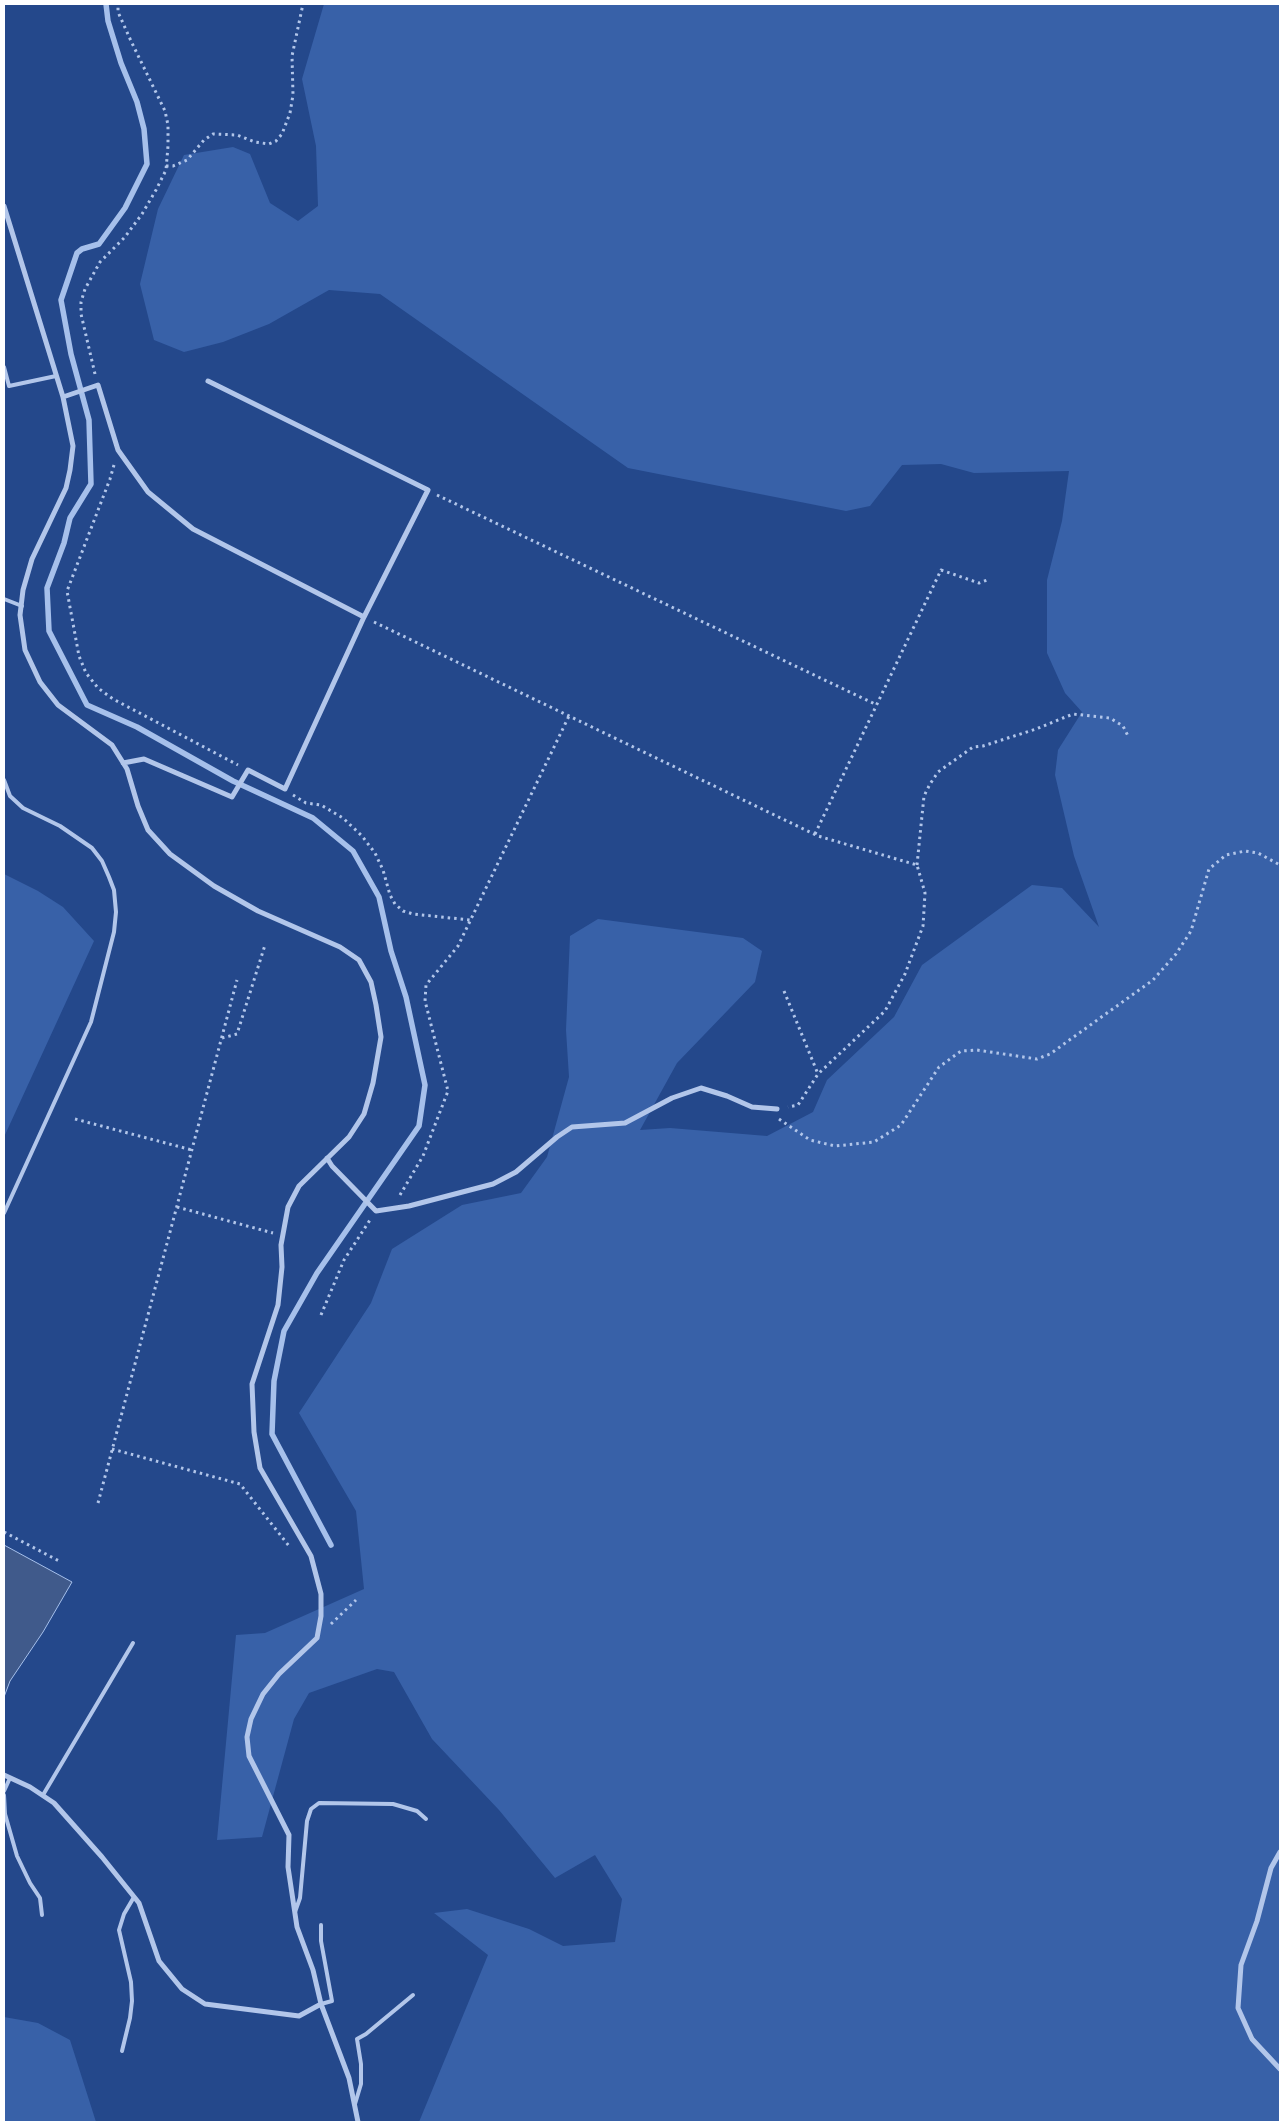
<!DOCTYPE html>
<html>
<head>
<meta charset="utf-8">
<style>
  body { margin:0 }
  #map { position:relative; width:1284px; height:2126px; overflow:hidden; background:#24488b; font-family:"Golos Text",sans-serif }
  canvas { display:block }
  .frame { position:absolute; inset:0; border:5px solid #fff; pointer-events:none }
</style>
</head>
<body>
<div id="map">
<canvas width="1284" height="2126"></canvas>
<div class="frame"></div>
</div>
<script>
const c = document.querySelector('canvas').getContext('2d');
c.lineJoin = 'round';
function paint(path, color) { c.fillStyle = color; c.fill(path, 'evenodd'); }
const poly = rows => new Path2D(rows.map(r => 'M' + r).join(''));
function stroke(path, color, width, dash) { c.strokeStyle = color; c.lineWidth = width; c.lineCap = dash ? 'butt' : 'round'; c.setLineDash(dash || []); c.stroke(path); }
paint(poly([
  [324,4,1280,4,1280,2122,419,2122,488,1955,434,1913,467,1909,529,1929,563,1946,615,1942,622,1899,595,1855,555,1878,499,1810,432,1739,394,1672,377,1669,309,1693,294,1719,262,1837,217,1840,236,1635,265,1633,364,1589,356,1511,299,1413,371,1303,392,1249,462,1205,521,1193,547,1157,569,1077,566,1030,570,936,598,919,743,938,762,951,755,982,677,1063,640,1130,670,1128,767,1136,813,1112,827,1080,894,1017,922,965,1032,885,1062,888,1099,927,1074,856,1055,775,1058,750,1082,712,1065,693,1047,653,1047,580,1062,521,1069,471,974,473,941,464,902,465,870,506,846,511,628,468,380,294,329,290,269,324,223,342,184,352,154,340,140,284,158,209,184,155,233,147,250,154,270,203,298,221,318,206,316,146,302,79],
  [4,874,38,891,63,907,94,941,4,1137],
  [4,2017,38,2023,70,2040,96,2122,4,2122]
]), '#3861a8');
const water = poly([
  [4,1545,72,1582,43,1632,10,1681,4,1697,4,1545]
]);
paint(water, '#405a8b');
stroke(water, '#a6c0eb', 1);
stroke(poly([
  [106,4,108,21,121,63,137,102,144,129,147,164,125,208,99,244,82,249,77,253,61,300,71,354,89,420,91,484,70,518,64,543,47,588,49,631,87,705,137,727,233,781,313,818,353,851,379,897,391,951,406,997,425,1085,419,1126,317,1273,284,1331,274,1381,272,1434,331,1545]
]), '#a6c0eb', 5.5);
stroke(poly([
  [166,166,173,166,187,160,204,140,213,134,237,135,255,142,269,144,276,141,282,134,290,113,293,95,292,56,303,4],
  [95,374,81,314,81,302,85,289,100,262,125,237,142,214,156,190,166,170,168,146,168,125,165,111,131,41,118,12,118,4],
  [114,465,110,479,67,591,79,656,86,673,98,688,113,699,238,765],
  [437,495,877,705],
  [374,622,818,836,917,865,925,893,923,926,905,974,885,1011,818,1074,798,1105,788,1107],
  [293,795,306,803,321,805,343,818,362,836,375,853,383,870,390,895,395,904,403,911,413,914,470,920],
  [815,834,941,570,979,583,990,579],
  [917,865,924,796,930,784,938,772,973,747,983,746,1036,729,1073,714,1110,718,1123,726,1129,738],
  [784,991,818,1074],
  [222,1038,237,1034,265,945],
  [75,1119,192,1150],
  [779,1119,810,1140,835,1146,874,1142,901,1125,939,1067,961,1051,977,1050,1037,1059,1050,1054,1153,980,1176,954,1191,931,1209,869,1226,855,1245,851,1258,853,1280,865],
  [400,1195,423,1156,448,1091,425,1001,426,985,458,946,569,716],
  [177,1207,273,1233],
  [321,1315,344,1260,370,1220],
  [112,1449,240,1484,289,1546],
  [98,1503,237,980],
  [4,1532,59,1561],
  [331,1624,356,1600]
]), '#b2c6ea', 3, [2.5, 4]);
stroke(poly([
  [4,367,9,386,56,376],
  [4,599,22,606],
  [4,780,10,796,23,808,60,826,92,848,102,861,109,877,114,890,116,912,114,932,91,1022,4,1213],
  [4,1791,10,1778],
  [4,1795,5,1814,17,1856,30,1883,40,1898,42,1915],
  [43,1795,133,1643],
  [295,1912,300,1898,307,1821,311,1809,319,1803,393,1804,417,1811,426,1819],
  [321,2004,332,2001,321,1941,321,1925],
  [122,2051,130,2018,132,2001,131,1982,119,1930,124,1914,134,1897],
  [355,2104,361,2084,361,2064,357,2039,366,2034,413,1995]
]), '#b2c6ea', 4);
stroke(poly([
  [4,206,63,397,73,446,70,470,66,488,32,559,23,590,20,615,25,650,40,682,58,705,112,745,127,769,138,806,148,830,170,854,214,886,258,911,340,947,359,960,371,982,376,1005,381,1037,373,1083,364,1114,349,1137,299,1186,288,1207,281,1245,282,1267,278,1305,252,1384,254,1432,260,1468,311,1556,321,1594,321,1616,317,1638,279,1674,263,1694,251,1719,247,1737,249,1756,289,1835,288,1867,297,1927,313,1970,321,2004,349,2078,358,2122],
  [63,397,98,385,118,450,148,492,193,529,364,617],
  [123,763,144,759,232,797,248,770,285,789,364,617,428,490,208,381],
  [327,1158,332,1166,376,1211,409,1206,493,1184,516,1172,557,1137,572,1127,625,1123,672,1098,701,1088,727,1096,752,1107,777,1109],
  [4,1775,30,1787,54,1803,102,1857,139,1903,159,1961,182,1989,205,2004,299,2016,321,2004],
  [1280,1852,1271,1868,1257,1921,1241,1965,1238,2008,1252,2039,1280,2069]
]), '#b2c6ea', 5);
</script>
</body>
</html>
